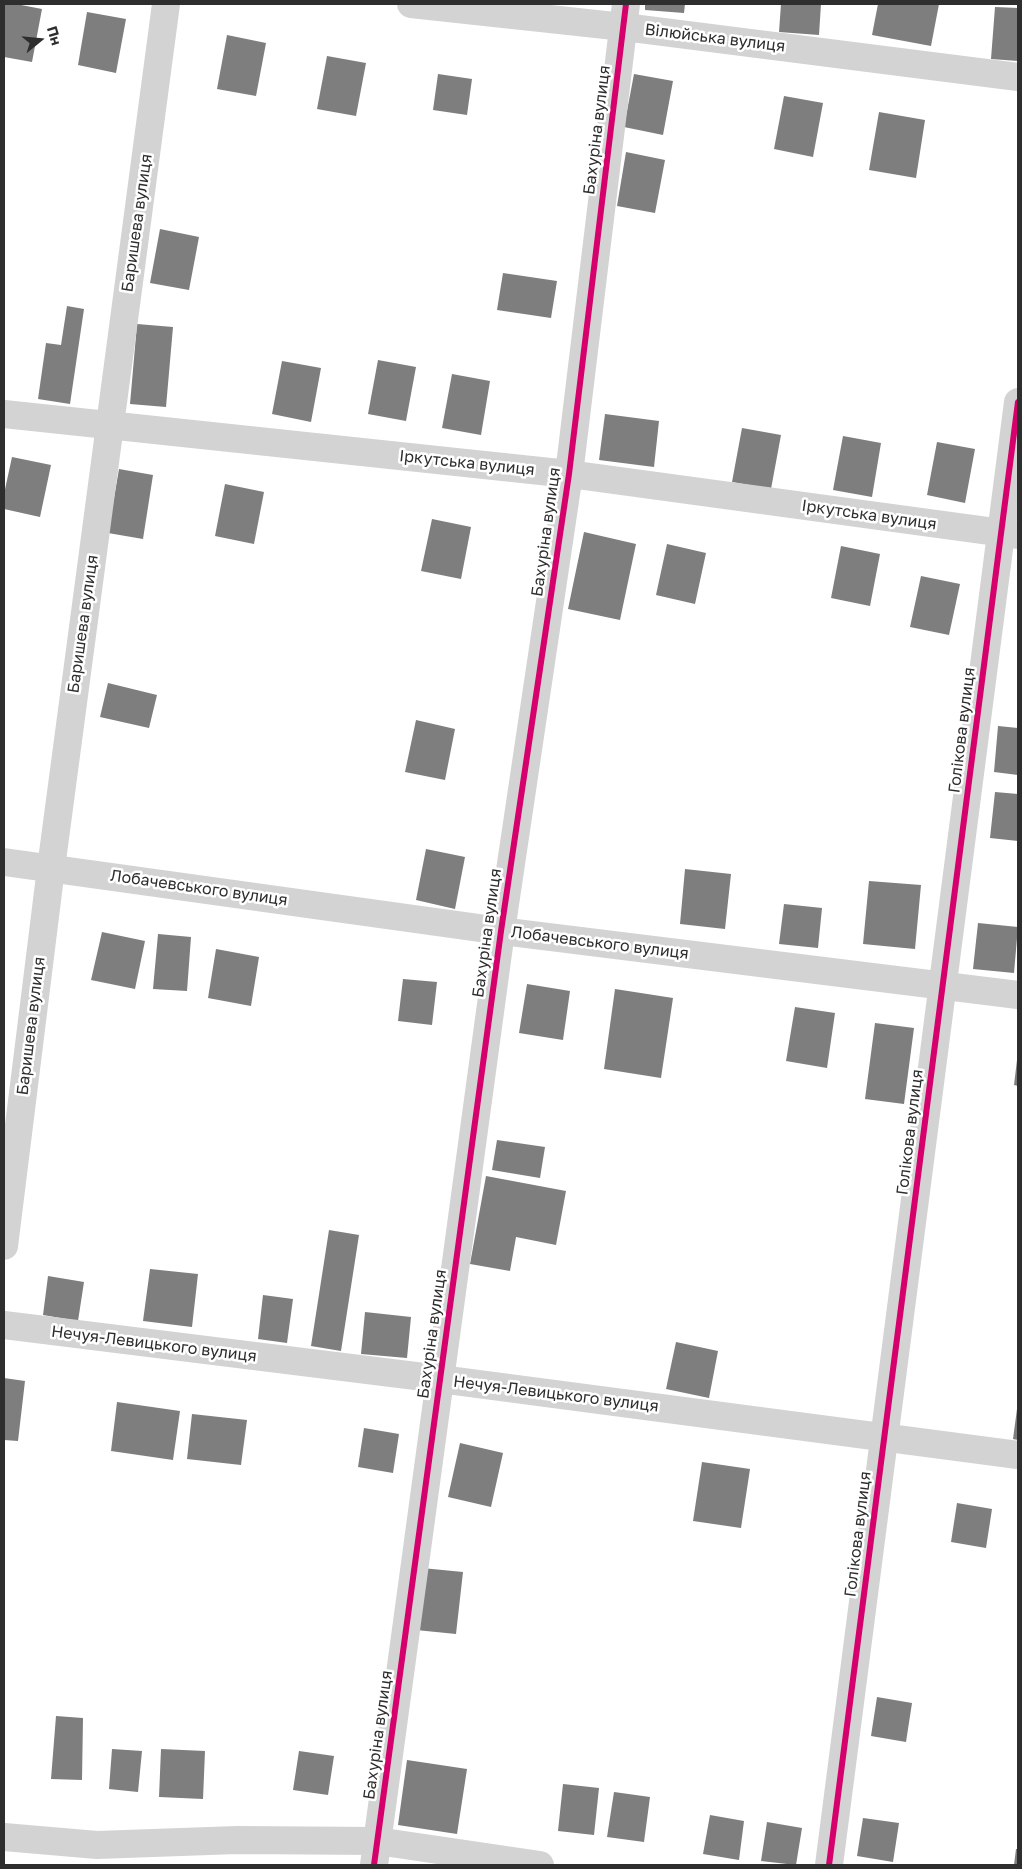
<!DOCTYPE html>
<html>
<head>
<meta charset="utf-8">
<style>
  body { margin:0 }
  #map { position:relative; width:1022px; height:1869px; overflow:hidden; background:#fff; font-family:"Golos Text",sans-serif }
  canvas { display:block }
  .frame { position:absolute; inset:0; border:5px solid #2e2e2e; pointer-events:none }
  .north { position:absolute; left:15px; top:15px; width:50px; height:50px; -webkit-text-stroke:4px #fff; paint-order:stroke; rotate:73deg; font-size:14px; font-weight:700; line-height:20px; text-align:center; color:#2e2e2e }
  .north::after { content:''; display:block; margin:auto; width:18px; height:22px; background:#2e2e2e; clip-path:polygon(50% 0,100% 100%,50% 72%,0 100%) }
</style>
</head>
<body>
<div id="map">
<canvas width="1022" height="1869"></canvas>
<div class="frame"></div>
<div class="north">Пн</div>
</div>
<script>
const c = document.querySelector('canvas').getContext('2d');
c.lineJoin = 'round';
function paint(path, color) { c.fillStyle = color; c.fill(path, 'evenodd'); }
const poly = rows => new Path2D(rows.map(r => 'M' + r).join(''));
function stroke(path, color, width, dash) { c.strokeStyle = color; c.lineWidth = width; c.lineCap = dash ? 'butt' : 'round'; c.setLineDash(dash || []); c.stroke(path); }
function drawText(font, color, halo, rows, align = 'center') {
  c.font = font + ' "Golos Text",sans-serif'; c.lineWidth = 5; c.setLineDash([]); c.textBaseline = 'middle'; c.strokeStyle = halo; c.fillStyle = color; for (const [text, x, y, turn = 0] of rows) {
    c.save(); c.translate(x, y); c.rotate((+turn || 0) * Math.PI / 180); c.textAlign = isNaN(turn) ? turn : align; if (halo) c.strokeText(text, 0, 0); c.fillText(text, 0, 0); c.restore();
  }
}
paint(poly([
  [4,4,16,4,42,9,32,62,4,57],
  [645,4,685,4,684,13,645,10],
  [781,4,821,4,819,35,779,32],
  [878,4,939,4,931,46,872,35],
  [995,7,1018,8,1018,61,991,59],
  [87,12,126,19,116,73,78,65],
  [227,35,266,43,256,96,217,89],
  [327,56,366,63,356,116,317,109],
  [438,74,472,79,467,115,433,110],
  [634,74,673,81,663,135,624,127],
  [784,96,823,103,813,157,774,149],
  [879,112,925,120,916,178,869,170],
  [626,152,665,160,655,213,617,206],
  [160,229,199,237,189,290,150,283],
  [503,273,557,281,551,318,497,310],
  [67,306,84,309,70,404,38,399,46,343,61,345],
  [137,324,173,327,166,407,130,404],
  [378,360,416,367,406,421,368,414],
  [282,361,321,368,311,422,272,414],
  [452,374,490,381,481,435,442,428],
  [605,414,659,421,654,467,599,460],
  [742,428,781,435,771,489,732,482],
  [843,436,881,443,872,497,833,490],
  [937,442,975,449,965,503,927,495],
  [12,457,51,465,40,517,4,509,4,494],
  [119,469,153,475,143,539,108,533],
  [225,484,264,492,254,544,215,536],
  [432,519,471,527,461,579,421,571],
  [584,532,636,544,620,620,568,609],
  [667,544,706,553,695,604,656,595],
  [841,546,880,554,870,606,831,598],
  [921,576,960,584,949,635,910,627],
  [108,683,157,695,149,728,100,717],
  [416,720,455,729,445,780,405,772],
  [998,726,1018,728,1018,775,994,772],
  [995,792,1018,794,1018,841,990,838],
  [426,849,465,857,455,909,416,900],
  [685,869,731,874,725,929,680,924],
  [869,881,921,885,915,949,863,944],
  [784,904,822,908,818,948,779,944],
  [978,923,1018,927,1014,973,973,969],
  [102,932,145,941,135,989,91,980],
  [158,934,191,937,187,991,153,989],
  [216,949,259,957,251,1006,208,998],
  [403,979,437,982,432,1025,398,1021],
  [527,984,570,991,563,1040,519,1033],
  [615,989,673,998,661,1078,604,1069],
  [795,1007,835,1013,827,1068,786,1061],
  [875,1023,914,1028,904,1104,865,1099],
  [1017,1060,1018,1060,1018,1086,1014,1085],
  [497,1140,545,1147,540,1178,492,1170],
  [486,1176,566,1191,556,1245,516,1237,510,1271,470,1264],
  [329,1230,359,1235,341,1351,311,1346],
  [150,1269,198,1274,192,1327,143,1321],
  [48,1276,84,1282,78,1321,43,1315],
  [263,1295,293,1299,287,1343,258,1339],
  [365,1312,411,1317,407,1358,361,1354],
  [676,1342,718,1351,709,1398,666,1389],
  [4,1378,25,1381,18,1441,4,1440],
  [117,1402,180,1411,173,1460,111,1451],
  [1017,1409,1018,1409,1018,1440,1013,1439],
  [192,1414,247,1420,241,1465,187,1459],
  [364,1428,399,1434,393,1473,358,1467],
  [460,1443,503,1453,491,1507,448,1497],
  [702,1462,750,1469,741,1528,693,1521],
  [957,1503,992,1509,986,1548,951,1542],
  [422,1568,463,1572,456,1634,416,1630],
  [877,1697,912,1703,906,1742,871,1736],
  [56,1716,83,1718,82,1780,51,1779],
  [112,1749,142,1751,138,1792,109,1789],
  [161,1749,205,1751,203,1799,159,1797],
  [299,1751,334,1756,328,1795,293,1790],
  [407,1760,467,1769,457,1834,398,1825],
  [563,1784,599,1788,594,1835,558,1831],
  [614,1792,650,1797,644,1842,607,1837],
  [710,1815,744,1821,739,1860,703,1854],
  [863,1818,899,1823,893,1862,857,1856],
  [767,1822,802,1828,796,1865,761,1861],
  [1016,1849,1018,1849,1018,1865,1014,1865]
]), '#7e7e7e');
stroke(poly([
  [411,4,624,27,1018,77],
  [4,414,569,474,1018,535],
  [4,862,501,931,1018,995],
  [4,1246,51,868,166,4],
  [4,1325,440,1379,1018,1455],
  [4,1837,97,1845,237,1840,377,1841,540,1865],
  [374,1865,501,931,569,474,626,4],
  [829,1865,1018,402]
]), '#d3d3d3', 28);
stroke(poly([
  [374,1865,501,931,569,474,626,4],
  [829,1865,1018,402]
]), '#d6006c', 6);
drawText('16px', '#2e2e2e', '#fff', [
  ["Вілюйська вулиця",715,38,7],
  ["Бахуріна вулиця",597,130,-83],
  ["Баришева вулиця",137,223,-82],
  ["Іркутська вулиця",467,463,6],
  ["Іркутська вулиця",869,515,8],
  ["Бахуріна вулиця",546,532,-82],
  ["Баришева вулиця",83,624,-82],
  ["Голікова вулиця",962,730,-83],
  ["Лобачевського вулиця",199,888,8],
  ["Бахуріна вулиця",487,933,-82],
  ["Лобачевського вулиця",600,943,7],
  ["Баришева вулиця",31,1026,-83],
  ["Голікова вулиця",910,1132,-83],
  ["Бахуріна вулиця",432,1334,-82],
  ["Нечуя-Левицького вулиця",154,1344,7],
  ["Нечуя-Левицького вулиця",556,1394,7],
  ["Голікова вулиця",858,1534,-83],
  ["Бахуріна вулиця",378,1735,-82]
]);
</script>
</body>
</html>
